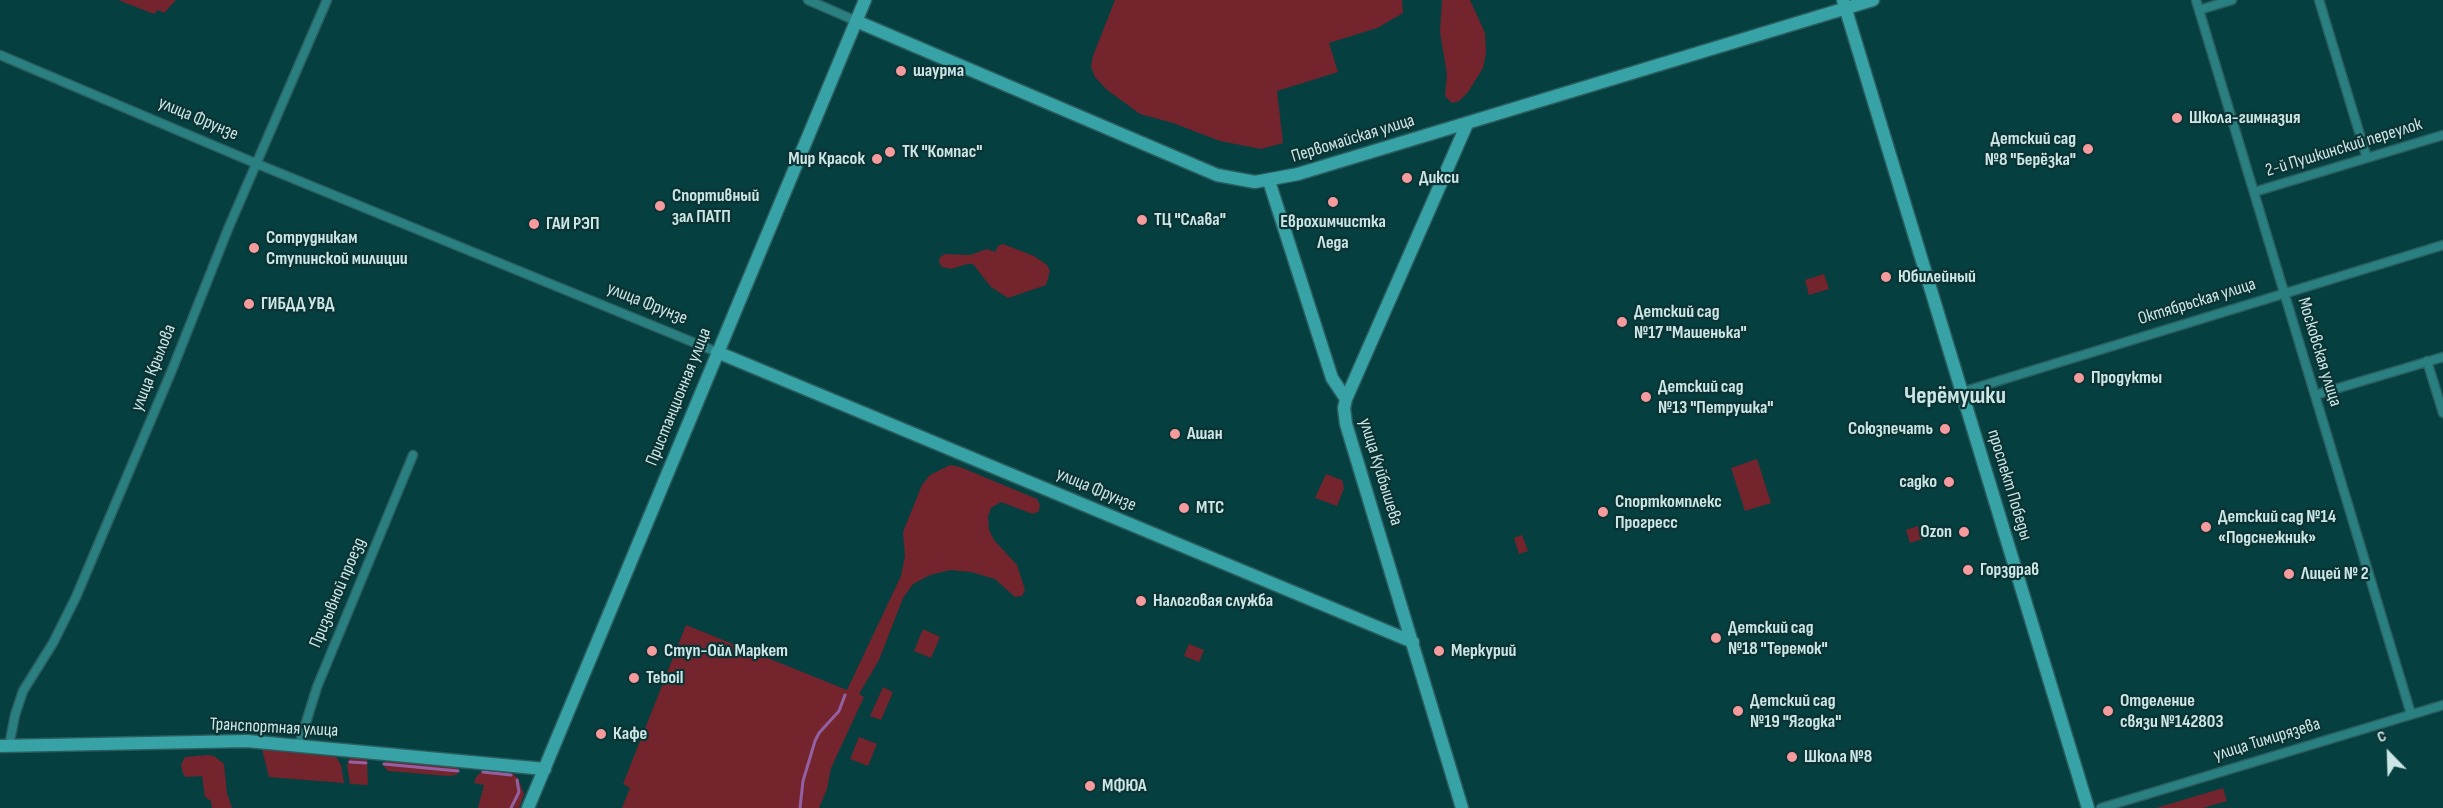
<!DOCTYPE html>
<html>
<head>
<meta charset="utf-8">
<style>
  body { margin:0 }
  #map { position:relative; width:2443px; height:808px; overflow:hidden; background:#063f40; font-family:"Sofia Sans Condensed",sans-serif }
  canvas { display:block }
  .north { position:absolute; left:2359px; top:724px; width:60px; height:60px; -webkit-text-stroke:4px #0b3334; paint-order:stroke; rotate:337deg; font-size:16px; font-weight:700; line-height:24px; text-align:center; color:#cce6e6 }
  .north::after { content:''; display:block; margin:auto; width:21px; height:27px; background:#cce6e6; clip-path:polygon(50% 0,100% 100%,50% 72%,0 100%) }
</style>
</head>
<body>
<div id="map">
<canvas width="2443" height="808"></canvas>
<div class="north">С</div>
</div>
<script>
const c = document.querySelector('canvas').getContext('2d');
c.lineJoin = 'round';
function paint(path, color) { c.fillStyle = color; c.fill(path, 'evenodd'); }
const poly = rows => new Path2D(rows.map(r => 'M' + r).join(''));
function stroke(path, color, width, dash) { c.strokeStyle = color; c.lineWidth = width; c.lineCap = dash ? 'butt' : 'round'; c.setLineDash(dash || []); c.stroke(path); }
function drawText(font, color, halo, rows, align = 'center') {
  c.font = font + ' "Sofia Sans Condensed",sans-serif'; c.lineWidth = 4.5; c.setLineDash([]); c.textBaseline = 'middle'; c.strokeStyle = halo; c.fillStyle = color; for (const [text, x, y, turn = 0] of rows) {
    c.save(); c.translate(x, y); c.rotate((+turn || 0) * Math.PI / 180); c.textAlign = isNaN(turn) ? turn : align; if (halo) c.strokeText(text, 0, 0); c.fillText(text, 0, 0); c.restore();
  }
}
paint(poly([
  [118,0,176,0,164,13,158,10,154,14],
  [1115,0,1402,0,1403,13,1377,28,1329,43,1338,72,1277,91,1283,143,1261,149,1220,141,1173,123,1140,114,1106,89,1095,77,1091,67,1093,56],
  [1442,0,1470,0,1485,33,1486,53,1483,68,1468,92,1459,101,1452,103,1445,96,1447,75,1440,32],
  [1003,244,1034,256,1047,265,1050,271,1046,285,1008,298,991,287,973,264,967,264,951,269,942,267,939,262,940,257,945,254,970,255,987,249,995,252,998,246],
  [1824,274,1829,289,1809,295,1805,280],
  [1757,459,1771,503,1745,511,1731,468],
  [950,465,960,467,1037,499,1040,505,1039,511,1033,514,1001,502,991,508,988,516,989,530,994,540,1017,565,1025,590,1022,596,1015,597,995,579,971,572,950,570,930,575,913,584,903,598,879,660,859,694,864,697,831,768,827,789,819,808,622,808,630,788,623,784,686,625,847,690,901,576,905,556,903,532,922,485,930,475],
  [1326,474,1342,480,1344,488,1337,506,1315,498],
  [1918,526,1922,539,1910,543,1906,530],
  [1522,535,1528,551,1519,554,1514,538],
  [923,629,940,637,931,658,914,651],
  [1189,644,1204,650,1199,662,1184,656],
  [883,687,893,692,881,720,870,716],
  [859,737,877,744,868,766,850,759],
  [262,749,336,757,341,765,344,783,269,777],
  [208,755,214,756,224,764,227,793,232,808,212,808,211,801,205,797,202,776,186,777,183,774,181,765,185,757],
  [355,756,367,759,368,785,350,784,347,765,349,759],
  [387,759,457,766,459,771,456,775,448,776,388,771,383,765],
  [484,769,509,771,518,778,524,794,519,808,478,808,484,785,474,783,476,777],
  [2223,788,2227,801,2203,808,2156,808]
]), '#73242c');
stroke(poly([
  [350,762,366,763],
  [384,764,458,771],
  [483,772,511,775],
  [511,808,519,792,517,780],
  [800,808,803,781,815,741,819,733,839,711,845,695]
]), '#9460a4', 3);
const street = poly([
  [808,0,856,21],
  [2196,0,2411,714],
  [2319,0,2367,158],
  [2199,10,2232,0],
  [0,55,255,163,717,352],
  [2254,192,2443,135],
  [2427,361,2443,413],
  [1962,392,2443,245],
  [2315,395,2443,357],
  [299,745,317,687,413,455],
  [9,746,15,715,23,691,53,643,76,597,172,370,228,229,327,0],
  [2101,808,2443,705]
]);
const secondary = poly([
  [1843,0,2088,808],
  [856,21,1217,175,1255,182,1298,174,1873,0],
  [1269,181,1332,378,1346,399],
  [717,352,1413,642],
  [0,746,247,741,545,769],
  [528,808,865,0],
  [1462,808,1346,424,1344,408,1346,399,1467,124]
]);
stroke(street, '#2a5d5e', 11);
stroke(secondary, '#2a5d5e', 15);
stroke(street, '#2a7f81', 8);
stroke(secondary, '#37a3a6', 12);
for (const [x, y, r, color] of [
  [901,71,6,"#f59b9d"],
  [2177,118,6,"#f59b9d"],
  [2088,149,6,"#f59b9d"],
  [890,152,6,"#f59b9d"],
  [877,159,6,"#f59b9d"],
  [1407,178,6,"#f59b9d"],
  [1333,202,6,"#f59b9d"],
  [660,206,6,"#f59b9d"],
  [1142,220,6,"#f59b9d"],
  [534,224,6,"#f59b9d"],
  [254,248,6,"#f59b9d"],
  [1886,277,6,"#f59b9d"],
  [249,304,6,"#f59b9d"],
  [1622,322,6,"#f59b9d"],
  [2079,378,6,"#f59b9d"],
  [1646,397,6,"#f59b9d"],
  [1945,429,6,"#f59b9d"],
  [1175,434,6,"#f59b9d"],
  [1949,482,6,"#f59b9d"],
  [1184,508,6,"#f59b9d"],
  [1603,512,6,"#f59b9d"],
  [2206,527,6,"#f59b9d"],
  [1964,532,6,"#f59b9d"],
  [1968,570,6,"#f59b9d"],
  [2289,574,6,"#f59b9d"],
  [1141,601,6,"#f59b9d"],
  [1716,638,6,"#f59b9d"],
  [652,651,6,"#f59b9d"],
  [1439,651,6,"#f59b9d"],
  [634,678,6,"#f59b9d"],
  [1738,711,6,"#f59b9d"],
  [2108,711,6,"#f59b9d"],
  [601,734,6,"#f59b9d"],
  [1792,757,6,"#f59b9d"],
  [1090,786,6,"#f59b9d"]
]) { const dot = new Path2D(); dot.arc(x, y, r, 0, 2 * Math.PI); c.fillStyle = color; c.fill(dot); stroke(dot, '#0b3334', 2); }
drawText('bold 18px', '#cce6e6', '#0b3334', [
  ["шаурма",913,71],
  ["Школа-гимназия",2189,118],
  ["Детский сад",2076,139,"right"],
  ["№8 \"Берёзка\"",2076,160,"right"],
  ["ТК \"Компас\"",902,152],
  ["Мир Красок",865,159,"right"],
  ["Дикси",1419,178],
  ["Спортивный",672,196],
  ["зал ПАТП",672,217],
  ["ТЦ \"Слава\"",1154,220],
  ["Еврохимчистка",1333,222,"center"],
  ["Леда",1333,243,"center"],
  ["ГАИ РЭП",546,224],
  ["Сотрудникам",266,238],
  ["Ступинской милиции",266,259],
  ["Юбилейный",1898,277],
  ["ГИБДД УВД",261,304],
  ["Детский сад",1634,312],
  ["№17 \"Машенька\"",1634,333],
  ["Продукты",2091,378],
  ["Детский сад",1658,387],
  ["№13 \"Петрушка\"",1658,408],
  ["Союзпечать",1933,429,"right"],
  ["Ашан",1187,434],
  ["садко",1937,482,"right"],
  ["Спорткомплекс",1615,502],
  ["Прогресс",1615,523],
  ["МТС",1196,508],
  ["Детский сад №14",2218,517],
  ["«Подснежник»",2218,538],
  ["Ozon",1952,532,"right"],
  ["Горздрав",1980,570],
  ["Лицей № 2",2301,574],
  ["Налоговая служба",1153,601],
  ["Детский сад",1728,628],
  ["№18 \"Теремок\"",1728,649],
  ["Ступ-Ойл Маркет",664,651],
  ["Меркурий",1451,651],
  ["Teboil",646,678],
  ["Детский сад",1750,701],
  ["№19 \"Ягодка\"",1750,722],
  ["Отделение",2120,701],
  ["связи №142803",2120,722],
  ["Кафе",613,734],
  ["Школа №8",1804,757],
  ["МФЮА",1102,786]
], 'left');
drawText('18px', '#cce6e6', '#0b3334', [
  ["улица Фрунзе",198,119,23],
  ["Первомайская улица",1353,139,-17],
  ["2-й Пушкинский переулок",2344,148,-17],
  ["Октябрьская улица",2197,302,-17],
  ["улица Фрунзе",647,304,22],
  ["Московская улица",2319,352,73],
  ["улица Крылова",154,368,-68],
  ["Пристанционная улица",679,397,-68],
  ["улица Куйбышева",1380,472,73],
  ["проспект Победы",2009,485,73],
  ["улица Фрунзе",1096,490,23],
  ["Призывной проезд",338,593,-67],
  ["Транспортная улица",274,728,3],
  ["улица Тимирязева",2267,740,-17]
]);
drawText('bold 24px', '#cce6e6', '#0b3334', [
  ["Черёмушки",1955,397]
]);
</script>
</body>
</html>
